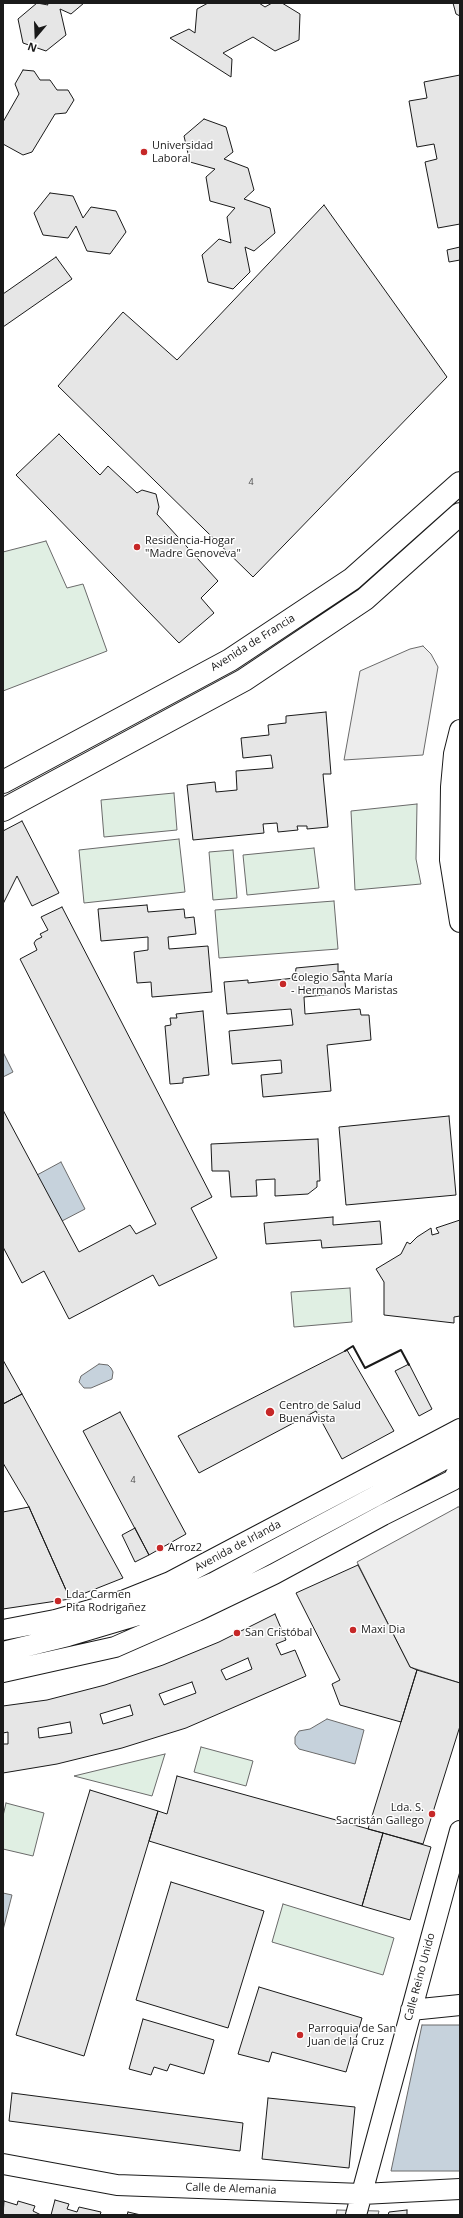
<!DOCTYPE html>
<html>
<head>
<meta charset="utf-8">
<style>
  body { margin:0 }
  #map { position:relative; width:463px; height:2218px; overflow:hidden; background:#fff; font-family:"Open Sans",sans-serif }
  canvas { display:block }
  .frame { position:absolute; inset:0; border:4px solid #1a1a1a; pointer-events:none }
  .north { position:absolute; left:16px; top:16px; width:40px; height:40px; -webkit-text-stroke:3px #fff; paint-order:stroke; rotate:199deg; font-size:11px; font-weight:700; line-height:16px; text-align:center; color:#1a1a1a }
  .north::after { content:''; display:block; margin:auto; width:14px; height:18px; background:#1a1a1a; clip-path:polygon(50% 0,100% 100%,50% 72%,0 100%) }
</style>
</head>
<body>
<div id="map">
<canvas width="463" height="2218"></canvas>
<div class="frame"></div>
<div class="north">N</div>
</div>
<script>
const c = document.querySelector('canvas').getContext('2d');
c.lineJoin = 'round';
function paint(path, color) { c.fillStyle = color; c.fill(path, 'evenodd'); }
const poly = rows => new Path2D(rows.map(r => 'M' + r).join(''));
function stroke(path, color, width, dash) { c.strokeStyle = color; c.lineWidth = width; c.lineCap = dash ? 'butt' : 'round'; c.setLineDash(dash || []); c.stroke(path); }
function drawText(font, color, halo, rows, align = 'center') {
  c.font = font + ' "Open Sans",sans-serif'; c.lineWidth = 3; c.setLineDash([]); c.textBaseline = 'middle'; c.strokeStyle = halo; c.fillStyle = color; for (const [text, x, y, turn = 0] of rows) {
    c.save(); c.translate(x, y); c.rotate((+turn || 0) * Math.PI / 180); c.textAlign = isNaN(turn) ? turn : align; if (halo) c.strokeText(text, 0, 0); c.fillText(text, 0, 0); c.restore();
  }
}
const green = poly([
  [46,541,67,588,83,584,107,651,3,691,3,552,46,541],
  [174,793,177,830,104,837,101,800,174,793],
  [417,804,416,859,421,884,355,890,351,811,417,804],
  [179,839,185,892,84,903,79,850,179,839],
  [314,848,319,888,247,895,243,855,314,848],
  [233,850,237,898,213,900,209,852,233,850],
  [334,901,338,949,219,958,215,910,334,901],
  [350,1288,352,1322,294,1327,291,1292,350,1288],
  [201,1747,253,1761,246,1786,194,1772,201,1747],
  [165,1754,152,1796,74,1776,165,1754],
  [6,1803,44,1813,33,1856,3,1849,3,1816,6,1803],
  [283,1904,394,1938,383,1975,272,1942,283,1904]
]);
paint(green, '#e0efe3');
stroke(green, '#6a6a6a', 1);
const parking = poly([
  [423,646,431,654,438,667,423,755,344,760,360,671,410,649,423,646],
  [458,1507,460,1507,460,1683,410,1667,357,1562,458,1507],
  [337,2210,379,2211,378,2215,336,2215,337,2210]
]);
paint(parking, '#ededed');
stroke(parking, '#6a6a6a', 1);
const water = poly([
  [3,1052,13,1072,3,1077,3,1052],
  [61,1162,85,1209,62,1221,37,1175,61,1162],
  [99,1364,108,1365,111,1368,113,1372,112,1379,91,1388,84,1388,79,1382,81,1376,99,1364],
  [327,1719,364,1730,355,1764,299,1749,295,1744,295,1737,299,1731,310,1729,327,1719],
  [3,1893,12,1895,3,1930,3,1893],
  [422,2025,460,2025,460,2171,391,2171,422,2025]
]);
paint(water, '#c6d2dc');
stroke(water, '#6a6a6a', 1);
const building = poly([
  [37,3,48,5,47,3,84,3,71,14,60,9,66,35,46,51,23,43,18,19,37,3],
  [208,3,259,3,265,7,272,3,282,3,300,14,299,40,275,51,253,37,223,53,232,59,231,77,170,38,189,29,195,33,197,9,208,3],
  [453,3,460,3,460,16,456,14,453,3],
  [23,70,34,71,40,80,50,80,57,90,68,90,74,100,66,113,55,114,32,152,23,155,3,144,3,122,19,94,15,84,23,70],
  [460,75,460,224,438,228,425,162,437,159,434,144,417,147,409,101,427,98,424,82,460,75],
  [204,119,226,127,233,152,224,159,248,168,254,190,244,199,270,208,275,233,254,251,245,247,250,272,233,289,208,282,202,255,219,239,231,243,227,217,235,208,210,201,206,177,215,169,190,162,184,136,204,119],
  [50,193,73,196,83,218,91,207,116,211,126,232,110,254,87,251,76,226,68,238,43,235,34,213,50,193],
  [324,205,447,377,253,577,58,386,123,312,177,360,324,205],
  [460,247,460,260,449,262,447,250,460,247],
  [56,257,72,279,3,327,3,294,56,257],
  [59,434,100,475,108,466,137,493,142,490,156,494,159,507,157,514,218,581,201,598,214,613,179,643,16,475,59,434],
  [326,712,331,774,323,774,328,827,307,829,307,826,297,826,298,830,278,832,277,823,263,824,264,833,193,840,187,785,215,782,216,792,237,790,236,771,273,768,271,755,243,758,241,738,269,735,268,725,286,723,286,716,326,712],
  [22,821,59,893,32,906,17,876,3,904,3,831,22,821],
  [147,905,148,912,184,909,185,918,194,917,196,934,168,937,169,949,208,946,212,992,152,997,151,982,137,983,134,952,148,950,148,937,101,941,98,909,147,905],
  [62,907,212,1197,191,1208,217,1258,159,1286,153,1275,69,1319,44,1271,22,1283,3,1247,3,1110,79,1252,130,1225,136,1234,156,1224,20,959,37,950,34,943,36,940,42,937,40,934,48,930,41,917,62,907],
  [338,964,338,972,344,971,346,993,304,997,305,1014,360,1009,361,1015,369,1015,371,1040,327,1045,331,1091,263,1097,261,1075,282,1073,281,1060,232,1064,229,1031,293,1025,291,1009,227,1014,224,982,248,980,248,983,295,978,296,968,338,964],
  [203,1011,209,1075,183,1078,183,1083,170,1084,165,1026,171,1025,170,1018,177,1018,176,1014,203,1011],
  [449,1116,456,1195,346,1205,339,1127,449,1116],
  [318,1139,320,1181,317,1181,317,1187,308,1194,275,1196,275,1179,256,1180,257,1196,231,1197,229,1171,212,1171,211,1144,318,1139],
  [333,1217,333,1225,380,1221,382,1244,322,1248,321,1240,266,1244,264,1223,333,1217],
  [460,1220,460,1316,454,1317,454,1323,384,1315,384,1282,376,1269,401,1254,407,1242,410,1244,417,1237,431,1228,432,1235,439,1233,436,1228,460,1220],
  [347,1350,394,1431,342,1459,316,1411,199,1473,178,1436,347,1350],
  [3,1360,22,1394,3,1404,3,1360],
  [409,1364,432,1409,419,1416,395,1371,409,1364],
  [22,1394,123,1578,70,1599,29,1507,3,1463,3,1404,22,1394],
  [120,1412,186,1534,149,1555,83,1431,120,1412],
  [29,1507,70,1599,3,1609,3,1512,29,1507],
  [135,1528,149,1555,135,1562,122,1535,135,1528],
  [358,1565,410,1667,417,1670,401,1722,340,1705,332,1684,340,1680,296,1593,358,1565],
  [275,1614,286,1640,276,1644,281,1655,295,1650,306,1676,186,1728,122,1748,57,1764,3,1773,3,1744,8,1744,8,1732,3,1733,3,1706,47,1700,105,1685,163,1665,219,1642,275,1614],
  [248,1658,252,1669,226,1680,221,1670,248,1658],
  [192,1682,196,1693,164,1705,159,1694,192,1682],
  [130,1705,133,1715,103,1724,100,1714,130,1705],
  [70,1722,72,1733,39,1738,38,1728,70,1722],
  [417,1670,460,1683,460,1726,423,1844,368,1829,417,1670],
  [177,1776,383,1833,362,1906,149,1841,158,1811,167,1814,177,1776],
  [90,1790,158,1811,84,2056,16,2035,90,1790],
  [383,1833,431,1847,410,1920,362,1906,383,1833],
  [171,1882,264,1911,228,2028,136,2000,171,1882],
  [259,1987,362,2018,346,2072,272,2052,269,2062,238,2054,259,1987],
  [143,2019,214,2040,204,2074,170,2064,167,2071,154,2067,151,2075,129,2069,143,2019],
  [12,2093,243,2123,240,2151,9,2121,12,2093],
  [268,2098,355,2107,349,2168,262,2159,268,2098],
  [55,2200,69,2204,67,2209,77,2212,79,2207,101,2212,100,2215,51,2215,55,2200],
  [4,2201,17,2205,18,2201,35,2206,33,2211,41,2215,3,2215,4,2201],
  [407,2210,407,2215,388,2215,389,2212,407,2210],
  [128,2212,141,2215,127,2215,128,2212]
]);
paint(building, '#e6e6e6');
stroke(building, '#1a1a1a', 1);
const minor = poly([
  [460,730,454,754,451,787,450,860,460,922],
  [3,1630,55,1620,125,1600,170,1582,460,1429],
  [3,1652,68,1636,142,1614,213,1583,460,1451],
  [3,1672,115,1647,197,1611,274,1574,383,1515,453,1480,460,1467],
  [411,2010,460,2005],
  [3,2164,117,2185,362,2194,460,2189],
  [356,2215,460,1831]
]);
const major = poly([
  [3,782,230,660,352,579,460,483],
  [3,810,244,680,365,599,460,514]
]);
stroke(minor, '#1a1a1a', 22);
stroke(major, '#1a1a1a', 24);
stroke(minor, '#fff', 20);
stroke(major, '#fff', 22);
stroke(poly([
  [345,1351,353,1346,365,1368,401,1350,409,1365]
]), '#1a1a1a', 2);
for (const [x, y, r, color] of [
  [144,152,4,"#c62828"],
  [137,547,4,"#c62828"],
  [283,984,4,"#c62828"],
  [270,1412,5,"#c62828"],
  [160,1548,4,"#c62828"],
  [58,1601,4,"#c62828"],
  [353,1630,4,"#c62828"],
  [237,1633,4,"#c62828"],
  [432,1814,4,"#c62828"],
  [300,2035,4,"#c62828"]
]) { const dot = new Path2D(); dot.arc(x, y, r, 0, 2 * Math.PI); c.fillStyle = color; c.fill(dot); stroke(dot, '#fff', 1.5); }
drawText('9px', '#4d4d4d', null, [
  ["4",251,482],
  ["4",133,1480]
]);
drawText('11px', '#1a1a1a', '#fff', [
  ["Universidad",152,146],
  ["Laboral",152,159],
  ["Residencia-Hogar",145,541],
  ["\"Madre Genoveva\"",145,554],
  ["Colegio Santa María",291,978],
  ["- Hermanos Maristas",291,991],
  ["Centro de Salud",279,1406],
  ["Buenavista",279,1419],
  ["Arroz2",168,1548],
  ["Lda. Carmen",66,1595],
  ["Pita Rodrigañez",66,1608],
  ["Maxi Dia",361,1630],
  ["San Cristóbal",245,1633],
  ["Lda. S.",424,1808,"right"],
  ["Sacristán Gallego",424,1821,"right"],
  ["Parroquia de San",308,2029],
  ["Juan de la Cruz",308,2042]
], 'left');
drawText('11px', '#1a1a1a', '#fff', [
  ["Avenida de Francia",253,643,-32],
  ["Avenida de Irlanda",238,1546,-28],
  ["Calle Reino Unido",420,1977,-75],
  ["Calle de Alemania",231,2189,2]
]);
</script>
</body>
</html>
